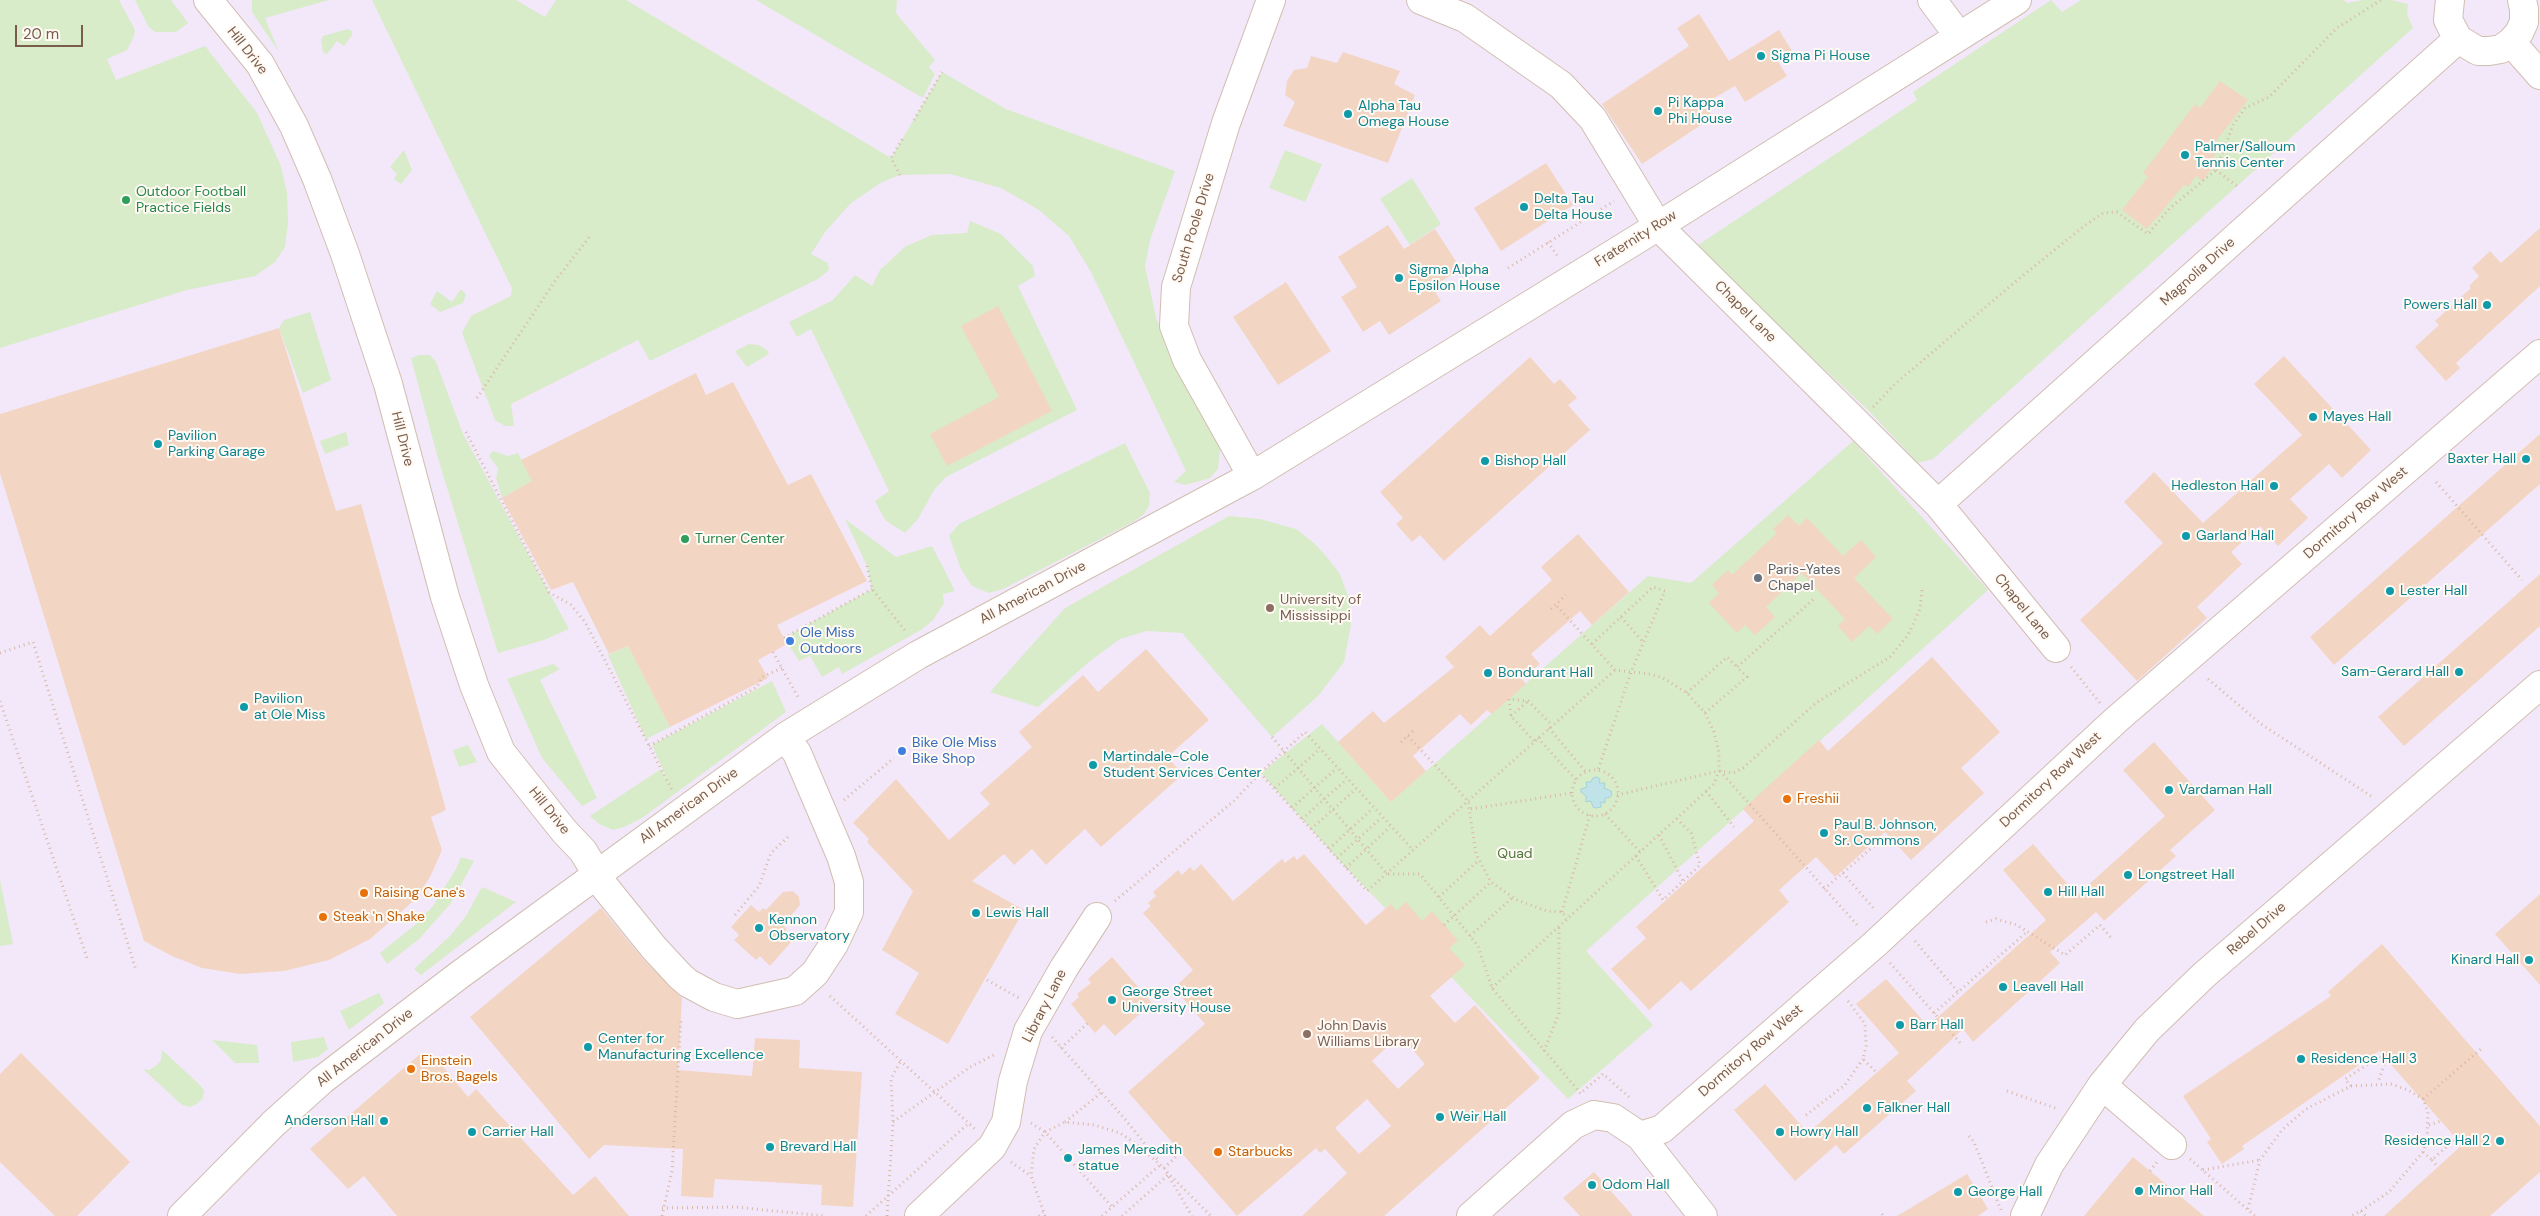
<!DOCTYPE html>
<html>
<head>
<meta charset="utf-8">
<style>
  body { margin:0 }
  #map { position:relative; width:2540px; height:1216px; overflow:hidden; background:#fdf6ec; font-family:"DM Sans",sans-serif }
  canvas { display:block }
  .scale { position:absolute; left:15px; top:25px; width:68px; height:22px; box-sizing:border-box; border:2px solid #7a5c4d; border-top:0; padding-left:6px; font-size:15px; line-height:18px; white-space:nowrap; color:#7a5c4d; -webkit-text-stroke:4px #fffaf3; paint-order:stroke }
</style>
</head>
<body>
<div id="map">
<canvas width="2540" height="1216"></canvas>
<div class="scale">20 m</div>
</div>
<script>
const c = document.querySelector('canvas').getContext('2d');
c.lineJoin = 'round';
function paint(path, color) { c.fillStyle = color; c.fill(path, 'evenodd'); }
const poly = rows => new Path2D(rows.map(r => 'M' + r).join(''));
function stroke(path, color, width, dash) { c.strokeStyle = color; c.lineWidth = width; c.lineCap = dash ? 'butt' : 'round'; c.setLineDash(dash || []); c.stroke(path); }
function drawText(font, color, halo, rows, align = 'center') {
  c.font = font + ' "DM Sans",sans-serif'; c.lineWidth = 4; c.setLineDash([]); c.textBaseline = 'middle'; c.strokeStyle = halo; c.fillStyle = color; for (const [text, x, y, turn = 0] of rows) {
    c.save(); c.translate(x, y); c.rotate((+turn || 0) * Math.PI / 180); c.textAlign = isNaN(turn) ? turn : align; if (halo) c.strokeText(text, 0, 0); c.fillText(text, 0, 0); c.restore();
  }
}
paint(poly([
  [0,0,2540,0,2540,1216,0,1216]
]), '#f3e8fa');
paint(poly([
  [0,0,119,0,135,30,134,36,127,50,107,59,116,80,205,46,257,113,281,166,287,193,288,223,285,247,275,262,255,276,187,290,0,348],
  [135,0,171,0,188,23,176,32,155,32,148,26],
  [252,0,329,0,265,18,279,52,252,12],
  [372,0,516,0,545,17,556,0,626,0,891,158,942,72,1006,109,1175,171,1150,240,1145,266,1156,318,1178,373,1214,432,1220,449,1218,469,1210,478,1200,481,1185,485,1174,482,1186,471,1091,272,1069,236,1039,210,1001,188,950,174,900,175,882,182,851,203,825,232,811,254,828,263,829,270,818,279,650,361,638,340,511,404,514,426,505,426,495,420,462,333,471,316,511,296,512,288],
  [756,0,897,0,896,13,935,60,929,67,935,74,923,98],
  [2051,0,2062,12,2081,0,2344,0,2347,3,2362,0,2392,0,2408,4,2407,14,2413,28,1933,459,1918,463,1869,411,1773,321,1698,245,1917,100,1913,92],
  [348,29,352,31,352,35,344,46,337,41,327,54,323,52,321,40,323,36],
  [404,150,412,170,401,184,394,179,397,174,390,167],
  [1285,150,1322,164,1305,202,1269,188],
  [1412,178,1441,224,1410,245,1380,199],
  [970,221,1001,234,1033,266,1035,276,1018,286,1077,410,946,477,934,490,918,519,905,533,885,520,875,501,889,491,811,329,797,337,789,322,833,300,855,275,872,286,880,270,906,246,932,235,967,233],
  [461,289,466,295,463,303,440,312,430,304,437,291,452,302],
  [310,312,331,380,303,393,279,328,284,320],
  [749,344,759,345,767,350,769,354,747,367,735,351],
  [420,355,430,355,436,362,463,434,569,629,544,640,498,653,437,455,411,358],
  [346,432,349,445,325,454,320,441],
  [1853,441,1988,590,1586,951,1653,1025,1568,1099,1337,858,1261,773,1322,724,1391,802,1648,576,1691,583],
  [1125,443,1150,493,1149,506,1144,514,1133,522,1003,589,989,593,972,586,961,569,949,536,959,524],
  [493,451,508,456,518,453,532,481,502,498,496,478,498,468,489,456],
  [1229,516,1260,519,1296,529,1314,543,1327,557,1340,574,1349,599,1351,625,1344,662,1318,696,1272,737,1182,633,1147,631,1120,639,1090,661,1038,707,990,692,1065,608],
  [845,519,896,557,932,546,955,591,943,594,944,603,933,620,921,630,842,674,839,667,822,677,810,656,799,661,784,638,872,589,867,566],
  [628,646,670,727,646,739,608,655],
  [553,664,560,669,540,680,597,798,582,806,542,758,507,679],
  [772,681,786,712,642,818,624,827,613,830,599,824,590,816,661,769,669,783,652,745],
  [468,745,477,762,459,767,453,750],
  [461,857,474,861,451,903,419,939,387,964,380,953,415,925,433,906,456,869],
  [0,880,13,944,0,946],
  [482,887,516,902,421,975,414,969,450,936,466,916],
  [379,993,384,1003,349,1030,340,1011],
  [324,1037,328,1049,318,1057,293,1062,291,1042],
  [212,1040,257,1045,259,1063,235,1063],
  [162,1050,200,1085,204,1091,203,1098,197,1104,190,1107,182,1105,143,1069,149,1070,156,1066,161,1060]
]), '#d8ecc9');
const water = poly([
  [1597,777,1600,779,1599,783,1605,783,1604,788,1611,791,1612,795,1609,798,1605,798,1605,803,1601,802,1601,807,1596,808,1593,807,1591,801,1586,802,1586,796,1581,792,1581,789,1587,787,1586,782,1591,782,1593,778,1597,777]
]);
paint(water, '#bfe3e8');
stroke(water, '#a5d3da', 1);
paint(poly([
  [1699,14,1729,61,1779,30,1792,51,1777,60,1787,76,1745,102,1735,86,1704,104,1713,117,1642,164,1602,104,1689,46,1677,28],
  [1343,52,1400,71,1394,84,1415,95,1388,163,1283,126,1295,102,1285,95,1287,81,1294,70,1307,68,1311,56,1337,63],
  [2220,81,2248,100,2212,146,2218,150,2211,160,2215,164,2202,181,2196,176,2188,187,2184,185,2147,229,2122,210,2148,177,2143,173,2195,104,2200,108],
  [1546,163,1573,205,1501,251,1474,208],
  [1388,225,1404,249,1435,229,1461,269,1432,287,1441,301,1389,335,1380,321,1363,332,1341,297,1357,287,1338,257],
  [2540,228,2540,286,2456,363,2460,368,2446,381,2415,347,2439,325,2435,321,2471,288,2469,286,2479,276,2472,268,2490,251,2501,263],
  [1286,282,1331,351,1278,385,1233,317],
  [998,306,1052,411,947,466,930,434,999,397,961,326],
  [279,328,336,511,361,504,446,810,431,817,442,850,431,875,418,897,370,939,329,960,284,971,240,974,202,968,172,956,144,941,0,473,0,414],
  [2284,356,2371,450,2342,478,2329,464,2290,499,2308,518,2278,546,2260,526,2231,552,2242,564,2197,607,2207,618,2137,681,2080,620,2163,543,2124,502,2154,472,2203,523,2302,435,2254,384],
  [1530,357,1554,384,1560,379,1577,398,1568,405,1590,430,1444,561,1420,535,1412,542,1396,524,1403,518,1380,492],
  [696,373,706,395,733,382,788,485,811,474,867,581,777,625,787,644,758,660,768,678,670,727,628,646,609,654,573,582,551,590,502,498,532,481,521,460],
  [2540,434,2540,484,2334,665,2310,637],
  [1788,515,1799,526,1807,518,1843,556,1861,540,1876,557,1854,578,1893,619,1877,634,1869,626,1852,642,1838,626,1845,619,1802,573,1766,607,1775,617,1755,635,1745,625,1737,633,1709,603,1719,593,1712,585,1728,570,1732,575,1777,533,1773,529],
  [1578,534,1629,592,1592,625,1580,611,1531,654,1540,664,1522,679,1526,684,1492,714,1487,710,1471,725,1460,714,1413,756,1426,771,1391,802,1338,742,1373,711,1384,723,1454,667,1445,657,1480,625,1490,636,1552,580,1541,567],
  [2540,574,2540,626,2404,746,2378,717],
  [1146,649,1209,720,1167,757,1183,774,1101,847,1085,829,1046,865,1032,849,1014,865,1004,854,972,881,1024,910,948,1044,895,1014,919,973,882,950,913,891,867,842,869,839,853,823,896,779,949,840,990,804,980,793,1032,747,1019,732,1083,675,1098,692],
  [1932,657,2000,732,1961,768,1984,793,1911,860,1885,832,1835,877,1816,857,1779,890,1789,902,1691,991,1681,981,1649,1010,1611,969,1646,938,1636,927,1754,821,1743,809,1819,740,1828,751],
  [2154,742,2215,810,2170,850,2176,856,2104,921,2096,912,2050,952,2060,963,1973,1042,1963,1029,1907,1081,1916,1091,1844,1154,1836,1145,1795,1181,1734,1110,1765,1084,1808,1133,1899,1053,1856,1004,1886,979,1928,1026,2046,920,2003,870,2033,844,2077,895,2165,816,2123,770],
  [1304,854,1366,925,1391,904,1396,911,1406,902,1422,921,1432,911,1458,941,1449,948,1465,965,1430,996,1455,1023,1475,1005,1540,1078,1384,1216,1302,1216,1347,1173,1325,1149,1320,1153,1316,1148,1237,1216,1128,1092,1205,1024,1174,988,1193,970,1143,913,1151,906,1148,903,1156,896,1153,892,1178,870,1182,875,1190,867,1194,871,1201,864,1233,901,1282,859,1285,863,1294,856,1297,860],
  [1400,1035,1425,1064,1398,1089,1372,1061],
  [1367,1099,1391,1126,1359,1154,1335,1128],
  [793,891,799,897,800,905,783,925,787,929,783,933,792,941,770,966,760,956,756,960,734,940,739,935,731,927,751,905,759,912,763,908,766,910,783,892],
  [2540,894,2540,985,2495,934],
  [601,908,643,959,682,998,678,1070,752,1076,755,1038,800,1040,799,1068,862,1072,853,1207,821,1205,822,1185,715,1179,713,1198,681,1196,683,1149,604,1145,589,1159,470,1017],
  [2382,944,2540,1126,2540,1172,2490,1216,2384,1216,2462,1145,2379,1051,2242,1146,2244,1149,2222,1164,2207,1142,2211,1139,2183,1096,2331,996,2328,992],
  [1112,957,1152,1003,1115,1036,1104,1024,1095,1033,1071,1004,1079,997,1077,994,1091,983,1088,979],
  [21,1053,130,1162,77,1216,55,1216,0,1162,0,1074],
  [419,1055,430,1066,437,1059,468,1097,476,1089,573,1195,595,1176,629,1216,397,1216,364,1176,348,1189,310,1149],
  [2133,1157,2150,1171,2204,1216,2084,1216],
  [1594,1172,1633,1216,1580,1216,1563,1198],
  [1967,1174,1988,1209,1978,1216,1897,1216]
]), '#f3d5c3');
const minor = poly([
  [208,0,260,64,294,126,317,179,345,254,388,384,445,597,474,685,501,752,564,831,583,851,604,886,654,948,680,976,688,983,714,997,737,1004,795,991,815,973,834,944,849,912,849,882,841,856,797,753,785,737],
  [1421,0,1465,18,1561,85,1593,119,1658,226,1938,504,2056,648],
  [1932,0,1959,36],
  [2450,0,2448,20,2458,39,2478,51,2489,51,2501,49,2511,42,2519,33,2524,22,2524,9,2522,0],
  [2511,42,2540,75],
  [1252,476,1187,360,1174,326,1176,287,1226,123,1271,0],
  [1938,504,2458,39],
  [2102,1085,2172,1145],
  [1640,1136,1662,1129,1875,944,2116,720,2540,354],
  [182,1216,273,1124,322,1080,458,976,785,737,918,655,1252,476,1639,238,2017,0],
  [919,1216,992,1147,1006,1122,1013,1081,1028,1031,1064,968,1097,917],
  [1471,1216,1573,1125,1594,1115,1613,1118,1640,1136,1703,1216],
  [2025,1216,2049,1165,2102,1085,2147,1030,2204,975,2540,685]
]);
stroke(minor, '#d1beb0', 30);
stroke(poly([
  [914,120,942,72],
  [2216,170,2238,187],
  [900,175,891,158,903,138],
  [1548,242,1559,258],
  [1508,268,1614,201],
  [477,398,555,281,591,235],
  [1873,407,1895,384,2015,282,2084,226,2103,213,2117,212,2148,234,2170,208,2216,170,2233,125,2245,108,2269,97,2337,28,2381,0],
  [466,432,549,592,571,605,585,622,672,790],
  [2436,482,2522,580],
  [867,566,872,589,907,633],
  [1551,609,1566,595],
  [1621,617,1644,643],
  [784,638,872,589],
  [1592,644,1653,587,1665,591,1631,672,1598,770],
  [773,652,799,699],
  [0,653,33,642,136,970],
  [2071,667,2100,703],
  [2208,679,2261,724,2374,798],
  [1687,693,1727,657,1737,667],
  [0,701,87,958],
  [1705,713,1747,677,1737,667,1815,598],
  [1511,716,1528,701],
  [1549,728,1586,772],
  [1408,736,1468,801,1476,854,1491,882,1517,900,1547,911,1562,912,1567,918],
  [1272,737,1387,874,1420,874,1478,946,1492,988,1581,1094],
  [1538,738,1576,780],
  [1534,741,1511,716,1509,699,1528,701,1552,725],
  [1401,742,1415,729],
  [649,746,757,687,762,677,782,668],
  '1572 793a23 23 0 1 1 46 0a23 23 0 1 1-46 0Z',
  [1720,771,1859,927],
  [1260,773,1367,891,1615,670],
  [1275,788,1320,749],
  [1706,791,1734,827],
  [1617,795,1719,771,1733,773,1743,768,1816,703,1890,657,1908,635,1920,609,1922,590],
  [844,800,894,758],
  [1292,808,1337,768],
  [1471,809,1572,793],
  [1605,814,1640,852],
  [1302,819,1347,779],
  [1311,829,1356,789],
  [1659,835,1683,881],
  [1329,849,1373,808],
  [1636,856,1663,900,1700,865,1691,833,1677,819],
  [1337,858,1381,818],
  [1346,868,1390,827],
  [1843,873,1875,910],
  [1824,889,1874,846],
  [1439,897,1479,860],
  [1115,901,1235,800,1260,773,1305,732,1413,850],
  [1562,912,1590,815],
  [735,915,759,886,771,853,790,835],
  [1986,922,1996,919,2017,925,2065,955,2100,925,2113,940],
  [1444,925,1491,882],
  [1470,936,1513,897],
  [1915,941,1958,992],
  [1890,963,1962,1045],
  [987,980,1019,998],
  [1492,988,1714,784,1719,771,1719,752,1714,732,1705,713,1687,693,1663,678,1650,674,1615,670,1556,605],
  [830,996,975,1129],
  [1848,1001,1865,1024,1866,1046,1863,1059,1875,1071],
  [1934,1013,2027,932],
  [1052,1037,1124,1118,1157,1159],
  [1061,1048,1088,1023],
  [1544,1051,1559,1013,1559,926],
  [2351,1086,2345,1079,2379,1057,2385,1062,2378,1083],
  [1583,1091,1603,1074,1629,1097],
  [2007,1091,2058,1109],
  [2423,1099,2481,1049],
  [1806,1115,1845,1085,1863,1059],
  [893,1122,970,1067,996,1054],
  [1065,1122,1101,1093],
  [1031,1123,1045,1132,1112,1207],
  [2429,1125,2441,1121],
  [1969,1136,1974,1142,2001,1210],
  [2423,1152,2432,1160,2456,1138],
  [2190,1159,2255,1216],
  [2432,1160,2438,1167],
  [1011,1162,1031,1176],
  [1164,1168,1181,1152],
  [2203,1170,2260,1160],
  [2150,1171,2157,1162],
  [1167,1172,1211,1216],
  [662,1208,736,1207,824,1216],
  [2248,1209,2260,1160,2282,1130,2306,1109,2351,1086,2391,1084,2408,1090,2423,1099,2428,1112,2427,1139,2423,1152,2389,1192,2361,1211,2351,1216],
  [2361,1211,2366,1216],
  [1882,1214,1883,1216],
  [662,1216,672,1171,681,1020],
  [866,1216,970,1122],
  [887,1216,893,1122,891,1079,900,1062],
  [1039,1216,1043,1212],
  [1045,1216,1031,1176,1034,1149,1045,1132,1065,1122,1094,1125,1120,1133,1135,1143,1164,1168,1192,1216],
  [1102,1216,1160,1165],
  [1122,1216,1168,1175]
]), '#d9b8a5', 3, [1, 4]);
stroke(minor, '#fff', 28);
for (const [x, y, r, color] of [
  [1761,56,5,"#0f9aa8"],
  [1658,111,5,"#0f9aa8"],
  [1348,114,5,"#0f9aa8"],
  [2185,155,5,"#0f9aa8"],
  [126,200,5,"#2e9e5b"],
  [1524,207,5,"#0f9aa8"],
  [1399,278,5,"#0f9aa8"],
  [2487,305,5,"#0f9aa8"],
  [2313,417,5,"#0f9aa8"],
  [158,444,5,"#0f9aa8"],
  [2526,459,5,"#0f9aa8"],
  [1485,461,5,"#0f9aa8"],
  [2274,486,5,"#0f9aa8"],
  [2186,536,5,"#0f9aa8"],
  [685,539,5,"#2e9e5b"],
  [1758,578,5,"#6b7280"],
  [2390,591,5,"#0f9aa8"],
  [1270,608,5,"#8d6e63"],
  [790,641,5,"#3f7fe0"],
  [2459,672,5,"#0f9aa8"],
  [1488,673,5,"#0f9aa8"],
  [244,707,5,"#0f9aa8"],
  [902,751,5,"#3f7fe0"],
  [1093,765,5,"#0f9aa8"],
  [2169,790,5,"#0f9aa8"],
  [1787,799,5,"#e8710a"],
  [1824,833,5,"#0f9aa8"],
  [2128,875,5,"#0f9aa8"],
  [2048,892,5,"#0f9aa8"],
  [364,893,5,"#e8710a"],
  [976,913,5,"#0f9aa8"],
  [323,917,5,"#e8710a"],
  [759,928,5,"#0f9aa8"],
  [2529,960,5,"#0f9aa8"],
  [2003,987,5,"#0f9aa8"],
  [1112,1000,5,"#0f9aa8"],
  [1900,1025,5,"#0f9aa8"],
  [1307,1034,5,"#8d6e63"],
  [588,1047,5,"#0f9aa8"],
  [2301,1059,5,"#0f9aa8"],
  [411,1069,5,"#e8710a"],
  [1867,1108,5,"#0f9aa8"],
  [1440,1117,5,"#0f9aa8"],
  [384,1121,5,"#0f9aa8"],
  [472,1132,5,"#0f9aa8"],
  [1780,1132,5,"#0f9aa8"],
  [2500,1141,5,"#0f9aa8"],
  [770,1147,5,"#0f9aa8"],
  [1218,1152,5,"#e8710a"],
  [1068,1158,5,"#0f9aa8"],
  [1592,1185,5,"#0f9aa8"],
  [2139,1191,5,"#0f9aa8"],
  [1958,1192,5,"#0f9aa8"]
]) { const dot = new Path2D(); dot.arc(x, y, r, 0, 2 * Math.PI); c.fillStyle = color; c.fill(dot); stroke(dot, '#fffaf3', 2); }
drawText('14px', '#7a5c4d', '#fffaf3', [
  ["Hill Drive",247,51,52],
  ["South Poole Drive",1194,228,-73],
  ["Fraternity Row",1636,239,-32],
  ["Magnolia Drive",2198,272,-42],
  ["Chapel Lane",1745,312,45],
  ["Hill Drive",402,439,76],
  ["Dormitory Row West",2356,513,-41],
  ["All American Drive",1033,593,-28],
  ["Chapel Lane",2022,607,51],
  ["Dormitory Row West",2051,780,-43],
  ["All American Drive",689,806,-36],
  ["Hill Drive",549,811,51],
  ["Rebel Drive",2257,929,-41],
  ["Library Lane",1045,1006,-63],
  ["All American Drive",365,1048,-38],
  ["Dormitory Row West",1751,1051,-41]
]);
drawText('14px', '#0d838f', '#fffaf3', [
  ["Sigma Pi House",1771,56],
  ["Pi Kappa",1668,103],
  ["Phi House",1668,119],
  ["Alpha Tau",1358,106],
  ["Omega House",1358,122],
  ["Palmer/Salloum",2195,147],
  ["Tennis Center",2195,163],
  ["Delta Tau",1534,199],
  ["Delta House",1534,215],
  ["Sigma Alpha",1409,270],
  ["Epsilon House",1409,286],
  ["Powers Hall",2477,305,"right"],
  ["Mayes Hall",2323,417],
  ["Pavilion",168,436],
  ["Parking Garage",168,452],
  ["Baxter Hall",2516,459,"right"],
  ["Bishop Hall",1495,461],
  ["Hedleston Hall",2264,486,"right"],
  ["Garland Hall",2196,536],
  ["Lester Hall",2400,591],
  ["Sam-Gerard Hall",2449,672,"right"],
  ["Bondurant Hall",1498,673],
  ["Pavilion",254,699],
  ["at Ole Miss",254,715],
  ["Martindale-Cole",1103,757],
  ["Student Services Center",1103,773],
  ["Vardaman Hall",2179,790],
  ["Paul B. Johnson,",1834,825],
  ["Sr. Commons",1834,841],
  ["Longstreet Hall",2138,875],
  ["Hill Hall",2058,892],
  ["Lewis Hall",986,913],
  ["Kennon",769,920],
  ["Observatory",769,936],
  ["Kinard Hall",2519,960,"right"],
  ["Leavell Hall",2013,987],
  ["George Street",1122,992],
  ["University House",1122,1008],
  ["Barr Hall",1910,1025],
  ["Center for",598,1039],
  ["Manufacturing Excellence",598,1055],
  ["Residence Hall 3",2311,1059],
  ["Falkner Hall",1877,1108],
  ["Weir Hall",1450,1117],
  ["Anderson Hall",374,1121,"right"],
  ["Carrier Hall",482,1132],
  ["Howry Hall",1790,1132],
  ["Residence Hall 2",2490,1141,"right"],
  ["Brevard Hall",780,1147],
  ["James Meredith",1078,1150],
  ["statue",1078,1166],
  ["Odom Hall",1602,1185],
  ["Minor Hall",2149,1191],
  ["George Hall",1968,1192]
], 'left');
drawText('14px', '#27864d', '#fffaf3', [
  ["Outdoor Football",136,192],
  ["Practice Fields",136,208],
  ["Turner Center",695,539]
], 'left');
drawText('14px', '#5b616d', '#fffaf3', [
  ["Paris-Yates",1768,570],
  ["Chapel",1768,586]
], 'left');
drawText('14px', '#785e54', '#fffaf3', [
  ["University of",1280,600],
  ["Mississippi",1280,616],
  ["John Davis",1317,1026],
  ["Williams Library",1317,1042]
], 'left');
drawText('14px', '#366cbe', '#fffaf3', [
  ["Ole Miss",800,633],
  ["Outdoors",800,649],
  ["Bike Ole Miss",912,743],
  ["Bike Shop",912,759]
], 'left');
drawText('14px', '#c56008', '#fffaf3', [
  ["Freshii",1797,799],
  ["Raising Cane's",374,893],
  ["Steak 'n Shake",333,917],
  ["Einstein",421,1061],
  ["Bros. Bagels",421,1077],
  ["Starbucks",1228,1152]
], 'left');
drawText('14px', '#537a41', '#fffaf3', [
  ["Quad",1515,854]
]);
</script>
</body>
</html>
